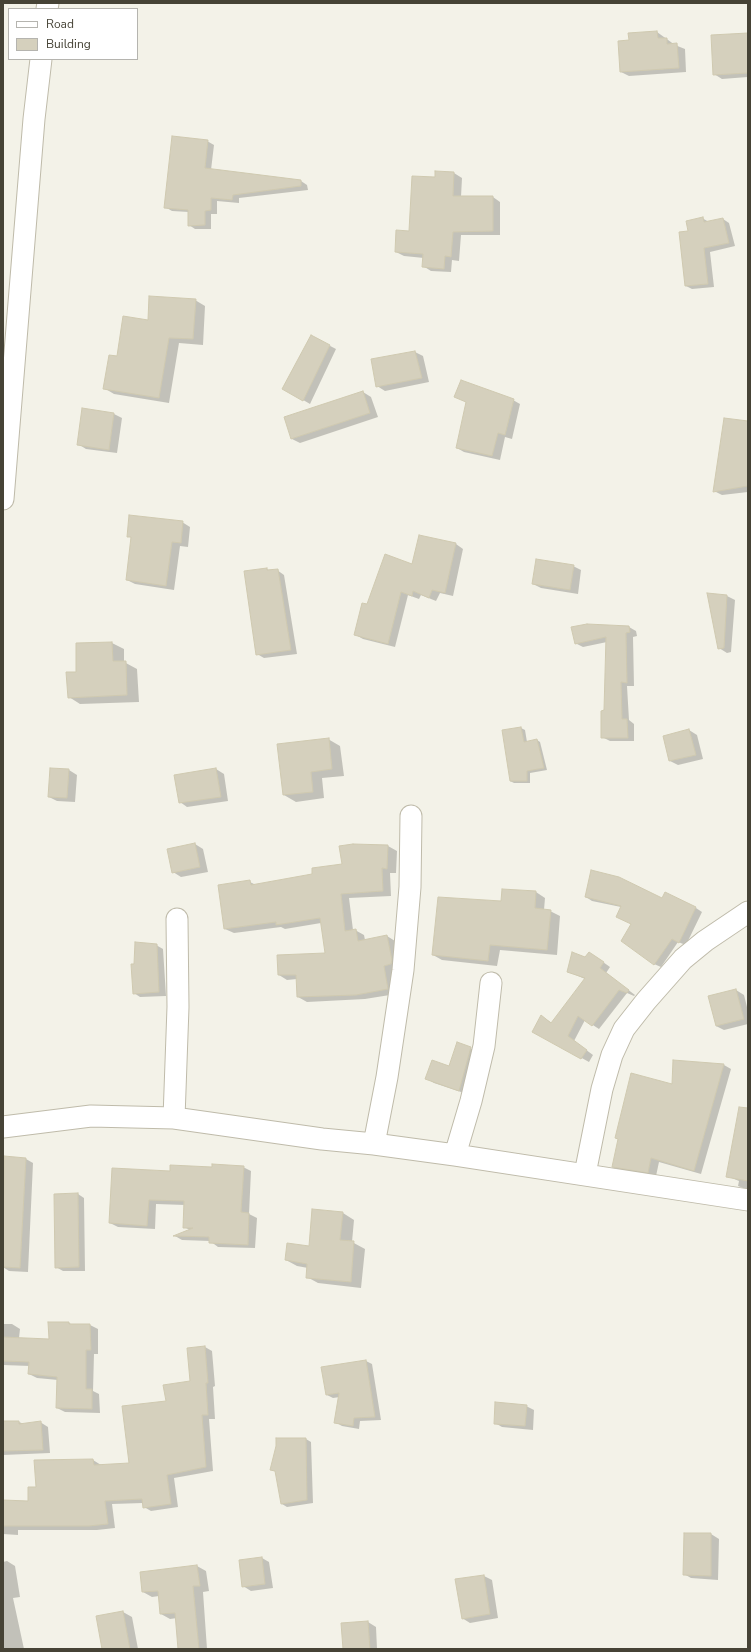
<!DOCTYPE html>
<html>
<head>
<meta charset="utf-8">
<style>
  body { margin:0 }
  #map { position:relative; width:751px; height:1652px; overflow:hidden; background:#f3f2e8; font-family:"Nunito Sans",sans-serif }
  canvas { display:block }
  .frame { position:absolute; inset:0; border:4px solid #464336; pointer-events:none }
  .legend { position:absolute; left:8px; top:8px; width:130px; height:52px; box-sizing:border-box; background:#fff; border:1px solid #b5b4af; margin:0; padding:5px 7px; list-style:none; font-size:12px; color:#464336 }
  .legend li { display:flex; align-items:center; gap:8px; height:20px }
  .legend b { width:20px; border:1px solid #b5b4af }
</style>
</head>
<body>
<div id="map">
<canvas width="751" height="1652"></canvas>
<div class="frame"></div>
<ul class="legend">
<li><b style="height:5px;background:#fff"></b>Road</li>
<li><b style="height:11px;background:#d5d0bd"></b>Building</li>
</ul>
</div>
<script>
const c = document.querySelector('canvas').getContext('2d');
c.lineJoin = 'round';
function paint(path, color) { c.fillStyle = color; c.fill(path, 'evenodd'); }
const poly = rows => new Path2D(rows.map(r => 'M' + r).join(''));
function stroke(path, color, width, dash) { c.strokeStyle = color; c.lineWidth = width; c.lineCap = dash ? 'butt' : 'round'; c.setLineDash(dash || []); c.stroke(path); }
paint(poly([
  [657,32,675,45,685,49,686,72,629,76,621,72,630,41],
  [748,34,748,77,722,79,714,74],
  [207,141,214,145,211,170,301,181,307,185,308,190,239,198,239,203,217,201,217,214,211,214,211,229,195,229,189,225,189,212,172,211,165,207],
  [436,172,454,173,462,178,461,197,493,197,500,202,500,235,461,235,459,261,452,260,451,272,431,271,423,266,424,258,404,256,396,252,410,232,436,178],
  [702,218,709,222,723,219,729,223,735,246,710,252,714,287,692,289,686,286,689,232],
  [195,300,205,306,203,345,179,343,169,403,114,394,104,388,118,358,149,322],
  [311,336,336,349,310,404,283,388],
  [415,352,423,356,429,382,385,391,377,386],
  [363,392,371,397,378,417,300,443,292,439,286,418],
  [456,397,513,400,520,404,512,439,505,437,500,460,464,452,457,448,467,402],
  [83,409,114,414,122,418,117,453,86,449,78,444],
  [748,422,748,492,722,495,714,491],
  [182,522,190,527,188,547,180,546,174,590,135,584,127,580,132,538,128,536],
  [420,536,456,544,463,549,453,596,440,593,436,601,421,595,419,599,408,595,395,647,363,639,356,635,367,605,413,565],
  [573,566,581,570,578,594,541,588,533,584],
  [267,569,270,571,277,570,284,575,297,654,264,658,257,654],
  [708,594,727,596,735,600,731,652,727,653,719,648],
  [629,627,636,631,637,636,633,637,634,686,627,686,629,720,634,724,634,741,610,741,602,737,605,711,607,642,583,647,575,643],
  [112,643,124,649,124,662,137,669,139,702,80,704,69,697,77,673,77,644],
  [521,728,525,730,527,742,537,740,540,742,547,770,530,773,530,783,514,783,510,781],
  [689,730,697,735,703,759,678,765,670,761],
  [328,739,340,746,344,776,322,778,324,798,296,802,284,795],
  [51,769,69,770,77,775,75,802,57,801,49,797],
  [216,769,224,774,228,801,187,807,180,802],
  [195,844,203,849,208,872,181,877,173,872],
  [353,845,388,846,397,851,396,873,390,873,391,896,349,898,353,930,355,930,364,935,365,940,387,936,395,941,400,969,392,970,396,994,365,999,307,1002,298,997,297,979,287,980,279,975,326,954,321,923,285,929,281,927,234,933,225,929,250,882,256,885,313,875,343,865],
  [536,892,545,898,544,910,550,911,560,916,557,955,500,950,497,966,442,960,433,955,502,902],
  [586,897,663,900,696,908,702,912,686,945,678,942,661,967,654,964,621,907,592,901],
  [156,945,163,949,166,996,140,997,134,993,134,965],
  [596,957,610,967,606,973,635,995,634,996,627,993,599,1029,585,1020,574,1041,593,1055,589,1062,540,1035,541,1016,552,1023,585,979,569,972,586,958],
  [736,990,744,995,748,1011,748,1024,724,1030,716,1026],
  [458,1043,479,1052,467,1094,434,1083,426,1078,449,1067],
  [724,1065,731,1069,701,1174,659,1162,656,1176,620,1171,613,1166,673,1085],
  [748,1121,748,1190,738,1186,739,1181,727,1176],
  [5,1157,26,1159,33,1163,28,1272,9,1271,3,1267,4,1217,3,1216,3,1189],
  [243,1167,251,1171,249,1214,257,1218,255,1248,218,1247,210,1241,182,1240,175,1236,190,1230,184,1227,185,1205,156,1204,155,1229,118,1227,110,1223,171,1172],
  [78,1194,84,1198,85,1271,63,1271,56,1267],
  [343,1213,354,1220,352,1242,365,1249,361,1288,318,1283,307,1277,308,1268,297,1266,286,1260,310,1247],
  [49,1323,69,1323,73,1325,90,1325,98,1329,98,1354,94,1354,93,1391,99,1394,100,1413,65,1412,57,1408,58,1380,37,1378,29,1374,30,1366,3,1365,3,1324,12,1324,20,1329,19,1338,50,1340],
  [205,1347,212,1351,215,1386,213,1387,215,1419,209,1419,213,1471,174,1478,178,1507,151,1511,144,1507,143,1503,112,1504,115,1528,97,1530,18,1530,18,1535,3,1534,3,1501,29,1502,37,1488,93,1460,101,1465,130,1464,167,1401,191,1382],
  [366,1361,372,1364,381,1420,360,1421,359,1429,342,1426,335,1422,340,1397,333,1398,327,1395],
  [526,1406,534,1410,533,1430,502,1427,495,1423],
  [3,1422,19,1422,24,1424,40,1422,48,1427,50,1453,3,1455],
  [306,1439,311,1442,313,1503,287,1507,282,1504,276,1472,271,1469],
  [685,1534,711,1534,719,1539,718,1580,691,1578,684,1574],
  [262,1558,269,1562,273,1588,251,1591,243,1586],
  [7,1561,15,1566,20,1597,13,1598,24,1649,3,1649,3,1562],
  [197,1566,206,1571,209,1591,203,1592,207,1649,179,1649,177,1618,170,1619,161,1614,159,1596,152,1597,143,1592],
  [484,1576,492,1580,498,1618,470,1623,462,1618,457,1580],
  [123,1612,132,1617,138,1649,103,1649],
  [368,1622,376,1627,377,1649,344,1649]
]), '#0003');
const building = poly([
  [657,31,658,38,667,38,667,44,677,43,679,68,620,72,618,41,629,40,628,33,657,31],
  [748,33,748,73,713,75,711,35,748,33],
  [172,136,208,140,205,168,301,180,301,186,233,195,232,200,211,198,211,210,205,211,205,225,188,226,188,210,164,208,172,136],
  [435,171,454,172,453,196,493,196,493,231,453,232,451,257,445,256,444,269,422,267,423,254,395,252,396,230,409,231,412,176,435,177,435,171],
  [703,217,704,222,723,218,729,243,704,248,708,284,685,286,679,232,688,231,686,221,703,217],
  [149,296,196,299,193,339,169,338,159,398,103,389,109,355,117,356,123,316,148,320,149,296],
  [311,335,330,345,303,401,282,389,311,335],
  [415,351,422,378,376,387,371,359,415,351],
  [461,380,514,399,505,435,498,433,492,456,456,448,466,402,454,397,461,380],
  [363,391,370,413,291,439,284,417,363,391],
  [82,408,114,413,109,450,77,445,82,408],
  [724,418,748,421,748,486,713,492,724,418],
  [129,515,183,521,181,543,172,542,166,586,126,580,131,537,127,537,129,515],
  [419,535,456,543,445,593,432,590,429,598,413,591,412,596,401,592,388,644,354,635,362,603,367,604,385,554,412,564,419,535],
  [536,559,574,565,570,590,532,584,536,559],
  [267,568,267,570,278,569,291,650,256,655,244,571,267,568],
  [707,593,727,595,724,648,718,649,707,593],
  [587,624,629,626,630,632,626,633,627,683,621,682,622,719,627,719,628,738,601,738,601,711,604,710,606,637,575,644,571,627,587,624],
  [112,642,113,661,126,661,127,695,68,698,66,672,76,672,76,643,112,642],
  [521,727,524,742,537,739,544,768,527,771,527,781,510,781,502,730,521,727],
  [689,729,696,755,669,761,663,736,689,729],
  [329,738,332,769,311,772,313,792,283,795,277,744,329,738],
  [50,768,69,769,67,798,48,797,50,768],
  [216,768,221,797,179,803,174,775,216,768],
  [195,843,200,867,172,873,167,849,195,843],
  [353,844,388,845,387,869,382,868,383,891,341,894,345,931,356,929,358,941,387,935,392,960,391,964,384,966,388,989,356,995,297,997,296,975,278,975,277,955,325,953,320,918,276,925,276,922,224,929,218,885,250,880,251,885,312,874,312,868,342,864,339,846,353,844],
  [591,870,619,877,662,898,665,892,696,907,679,943,672,939,654,965,621,941,631,924,616,917,621,906,585,897,591,870],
  [502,889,536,891,535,908,551,910,547,950,490,945,488,961,432,955,438,897,501,901,502,889],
  [135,942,157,944,159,992,133,994,131,964,134,964,135,942],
  [572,952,585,957,589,952,604,962,600,968,629,990,627,993,619,990,592,1026,578,1016,568,1036,587,1050,581,1059,532,1032,541,1015,551,1023,585,978,567,972,572,952],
  [736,989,744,1019,716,1026,708,996,736,989],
  [457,1042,471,1047,459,1091,425,1079,432,1060,449,1066,457,1042],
  [673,1060,724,1064,694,1171,651,1158,648,1173,612,1167,618,1139,615,1138,631,1073,672,1084,673,1060],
  [739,1107,748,1108,748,1181,726,1177,739,1107],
  [4,1156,26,1158,20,1268,3,1267,4,1156],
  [212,1164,244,1166,241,1212,249,1213,248,1245,209,1243,209,1237,173,1236,193,1228,183,1228,184,1201,149,1200,147,1226,109,1223,112,1168,170,1171,170,1165,212,1167,212,1164],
  [78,1193,79,1267,55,1268,54,1194,78,1193],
  [312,1209,343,1212,340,1240,354,1241,351,1282,306,1278,307,1264,285,1260,287,1243,309,1246,312,1209],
  [48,1322,69,1322,69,1324,90,1324,91,1350,86,1350,86,1389,92,1389,92,1409,56,1408,57,1377,28,1374,29,1362,3,1361,3,1337,49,1339,48,1322],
  [205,1346,208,1383,206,1383,208,1415,202,1415,206,1467,167,1475,171,1504,143,1508,142,1499,105,1501,108,1524,89,1526,3,1526,3,1500,28,1501,28,1487,36,1487,34,1460,93,1459,94,1465,129,1463,122,1406,166,1401,163,1385,190,1381,187,1348,205,1346],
  [366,1360,375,1417,354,1418,353,1426,334,1423,339,1393,326,1395,321,1367,366,1360],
  [495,1402,527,1405,525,1426,494,1424,495,1402],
  [3,1421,19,1421,19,1424,41,1421,43,1450,3,1451,3,1421],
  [276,1438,306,1438,307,1500,281,1504,275,1471,270,1470,276,1446,276,1438],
  [684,1533,711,1533,711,1576,683,1575,684,1533],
  [262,1557,265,1584,242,1587,239,1560,262,1557],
  [197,1565,200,1586,193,1586,199,1649,178,1649,175,1613,160,1614,158,1591,142,1592,140,1572,197,1565],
  [484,1575,490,1614,462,1619,455,1579,484,1575],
  [123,1611,130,1649,102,1649,96,1616,123,1611],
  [368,1621,370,1649,343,1649,341,1623,368,1621]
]);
paint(building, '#d5d0bd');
stroke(building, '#cfc9b0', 1);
const street = poly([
  [47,9,48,3],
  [3,499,34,119,41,59],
  [174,1118,178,1007,177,919],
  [3,1127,91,1116,174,1118,322,1139,374,1144,455,1155,748,1200],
  [374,1144,387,1077,403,970,410,887,411,816],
  [455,1155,471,1101,484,1046,491,983],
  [585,1174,602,1089,612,1055,624,1029,646,1001,683,959,705,941,748,912]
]);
stroke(street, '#bfbbaa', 23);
stroke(street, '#fff', 21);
</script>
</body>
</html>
